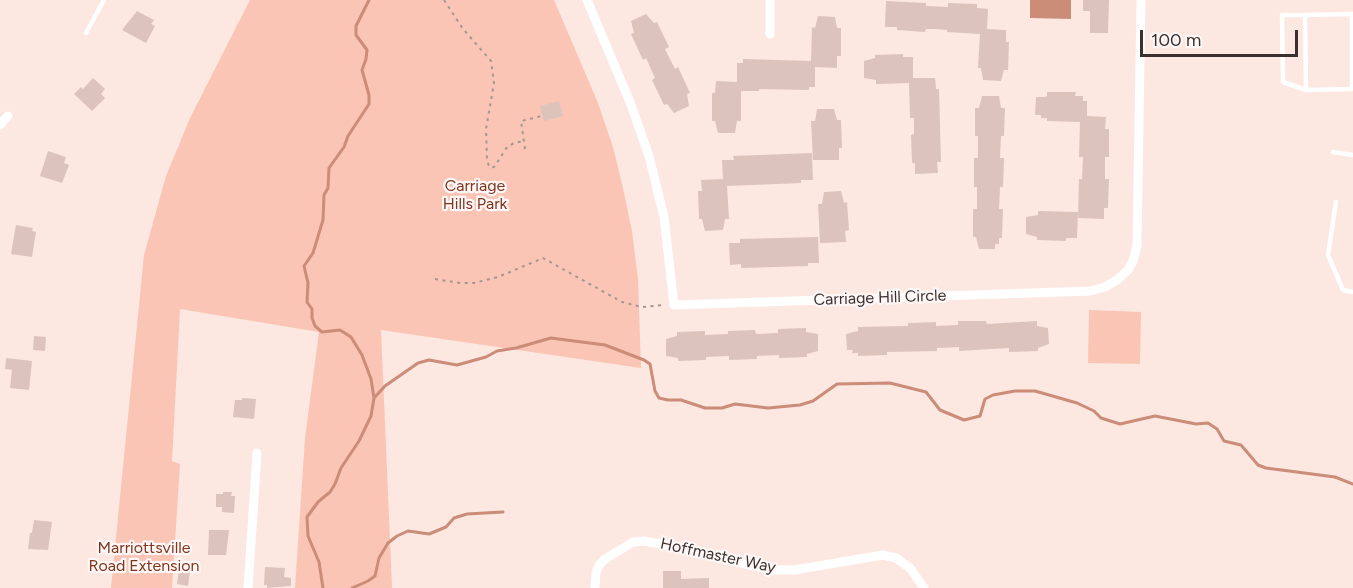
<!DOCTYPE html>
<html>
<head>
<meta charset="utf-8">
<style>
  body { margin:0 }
  #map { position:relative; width:1353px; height:588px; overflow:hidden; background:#fce7e1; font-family:Figtree,sans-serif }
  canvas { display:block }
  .scale { position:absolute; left:1140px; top:30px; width:158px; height:27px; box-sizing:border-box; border:3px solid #3a312e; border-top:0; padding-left:8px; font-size:18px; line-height:21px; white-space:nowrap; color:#3a312e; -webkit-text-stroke:4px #fdf8f7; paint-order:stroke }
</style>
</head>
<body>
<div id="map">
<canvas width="1353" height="588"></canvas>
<div class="scale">100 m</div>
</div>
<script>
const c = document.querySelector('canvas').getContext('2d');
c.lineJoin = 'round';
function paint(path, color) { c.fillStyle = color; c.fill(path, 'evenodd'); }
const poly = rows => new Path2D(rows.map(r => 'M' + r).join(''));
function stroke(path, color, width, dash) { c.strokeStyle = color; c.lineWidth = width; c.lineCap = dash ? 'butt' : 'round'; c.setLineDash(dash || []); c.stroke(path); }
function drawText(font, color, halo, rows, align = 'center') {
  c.font = font + ' Figtree,sans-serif'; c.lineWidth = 4.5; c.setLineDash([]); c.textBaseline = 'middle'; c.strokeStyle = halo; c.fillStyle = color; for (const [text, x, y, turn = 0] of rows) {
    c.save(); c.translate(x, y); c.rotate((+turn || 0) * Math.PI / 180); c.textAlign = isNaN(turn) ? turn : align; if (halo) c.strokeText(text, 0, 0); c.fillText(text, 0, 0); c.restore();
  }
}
paint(poly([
  [250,0,554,0,598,103,613,147,623,188,632,231,638,279,641,368,381,330,392,588,295,588,305,438,319,332,180,309,172,461,180,464,172,588,111,588,144,255,166,176,190,118],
  [1089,310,1141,312,1140,364,1088,363]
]), '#fac5b4');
paint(poly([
  [1030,0,1071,0,1071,19,1030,18]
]), '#cb8c78');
stroke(poly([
  [374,398,385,386,418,363,429,360,457,365,486,357,497,351,516,348,551,338,605,345,644,360,650,364,655,391,659,398,668,400,681,400,705,408,722,408,735,404,768,408,800,405,813,401,837,384,890,383,926,392,940,410,964,420,980,416,985,399,993,395,1015,391,1035,391,1077,403,1094,411,1101,418,1120,424,1155,416,1196,424,1208,423,1217,429,1224,441,1241,445,1258,465,1266,468,1335,477,1353,484],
  [323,588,319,562,308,536,307,517,318,502,330,492,335,484,341,468,359,441,371,416,374,398,371,379,362,355,351,337,340,330,322,332,315,326,312,318,312,309,307,302,308,283,304,266,313,253,323,220,324,195,328,188,329,168,344,147,348,136,369,104,369,95,362,70,366,59,367,50,356,35,356,26,369,0],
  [352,588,368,581,375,576,379,558,388,543,397,536,408,531,429,534,446,527,454,518,467,514,503,512]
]), '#cb8c78', 3);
paint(poly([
  [1083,0,1109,0,1108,33,1090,33,1090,11,1083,11],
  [886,1,926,3,926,6,948,7,948,3,977,4,977,8,988,9,987,29,1006,30,1006,42,1009,42,1008,70,1004,70,1001,81,983,80,981,68,978,68,980,34,947,32,947,30,936,29,926,29,925,32,897,30,897,27,885,27],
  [137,11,154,20,151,24,155,26,146,43,122,30],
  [646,14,654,23,657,22,669,47,665,49,675,69,678,67,690,93,687,94,689,106,674,113,667,104,664,105,652,80,655,78,646,58,643,60,631,34,634,33,631,21],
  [818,16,835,17,837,28,841,28,841,56,837,56,837,68,815,67,815,87,809,87,809,90,759,89,759,91,741,91,741,121,737,121,735,133,718,133,715,121,712,121,712,93,715,93,716,81,737,82,737,63,743,63,743,59,811,61,812,27,815,28],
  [903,54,903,57,913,57,913,78,935,78,936,89,939,89,941,162,937,162,938,173,915,174,915,163,912,163,911,135,914,134,914,118,910,118,909,83,876,84,876,80,864,78,864,61,875,58,875,55],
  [93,78,105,89,101,94,105,98,92,111,74,94,81,87,83,89],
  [1047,92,1076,92,1075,96,1083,96,1083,101,1087,101,1087,116,1106,117,1105,129,1109,129,1109,157,1105,157,1105,179,1109,179,1108,208,1104,208,1104,219,1078,218,1079,179,1082,179,1083,157,1079,157,1080,122,1047,121,1047,118,1041,118,1041,115,1035,115,1036,97,1045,97,1047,96],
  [982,96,999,96,1001,108,1005,108,1004,136,1001,136,1000,158,1004,158,1003,187,1000,187,999,209,1003,209,1002,238,999,238,999,244,995,244,995,249,979,249,976,237,973,237,973,209,977,209,977,187,974,187,974,158,978,158,978,136,975,136,975,108,979,108],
  [559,101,563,116,544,121,540,106],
  [817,109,834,109,837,120,841,120,842,148,839,148,839,160,813,160,811,121,815,121],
  [48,151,66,157,64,163,69,165,62,183,40,176],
  [812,153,813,180,801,180,801,183,727,186,729,219,725,219,723,230,705,231,702,219,699,219,698,191,702,191,701,180,723,179,722,160,734,160,733,156],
  [841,191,844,203,847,202,849,230,845,231,846,242,820,243,818,204,822,204,824,192],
  [1038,211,1078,212,1077,238,1066,238,1066,241,1037,240,1037,237,1026,234,1026,217,1038,215],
  [16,225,33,228,32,231,36,232,32,257,11,254],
  [818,237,819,263,808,263,808,266,741,268,741,264,730,265,729,243,740,243,740,239],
  [958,321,986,321,987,324,1037,321,1037,326,1048,328,1049,344,1038,348,1038,351,1009,352,1009,348,959,351,959,347,937,348,937,351,887,352,887,355,858,356,858,353,852,353,853,350,847,350,846,334,858,331,858,327,908,326,908,323,936,322,936,326,958,325],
  [806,328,806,332,818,334,818,351,807,354,807,357,779,358,779,355,757,356,757,359,729,360,729,356,706,357,706,360,678,361,678,358,666,356,666,339,677,336,677,332,705,331,705,335,728,334,728,331,755,330,756,334,778,333,778,329],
  [34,336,46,337,45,351,33,350],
  [6,358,32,361,29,390,10,388,12,370,5,369],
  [242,398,256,399,254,419,233,417,235,400,242,400],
  [223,492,232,492,231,496,235,496,234,513,222,512,222,507,216,507,216,494,223,494],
  [34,520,52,522,48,550,28,549,30,533,32,533],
  [209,530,229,530,226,555,208,555],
  [265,567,285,568,284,577,291,578,291,586,267,588,267,585,264,585],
  [179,569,190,571,188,586,177,584],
  [663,571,681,571,681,579,709,578,709,588,663,588]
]), '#dcc4bc');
stroke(poly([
  [444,0,463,29,491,61,494,83,486,129,487,160,489,166,492,168,495,166,507,147,514,143,525,141],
  [525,149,521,121,542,116],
  [435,279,460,283,474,283,498,277,543,258,622,302,642,307,665,305]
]), '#a69691', 2, [3, 4.5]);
stroke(poly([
  [1352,14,1352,89,1306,90,1283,82,1282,15,1305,15,1352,14,1353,14],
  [1305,15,1306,90],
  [86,33,104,0],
  [1333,152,1353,155],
  [1336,202,1328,255,1343,290,1353,292]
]), '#fff', 4.5);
stroke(poly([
  [587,0,630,102,649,156,664,217,674,305,1090,291,1105,287,1117,280,1128,270,1133,261,1137,246,1141,0],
  [770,34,770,0],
  [0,125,8,116],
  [248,588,257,453],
  [595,588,596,573,599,565,605,559,633,542,644,541,666,545,771,570,794,570,883,555,896,558,910,568,924,588]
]), '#fff', 9);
drawText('16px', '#81341b', '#fdf8f7', [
  ["Carriage",475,186],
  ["Hills Park",475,204],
  ["Marriottsville",144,548],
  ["Road Extension",144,566]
]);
drawText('16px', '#3a312e', '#fdf8f7', [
  ["Carriage Hill Circle",880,298,-2],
  ["Hoffmaster Way",718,556,12]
]);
</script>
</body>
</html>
